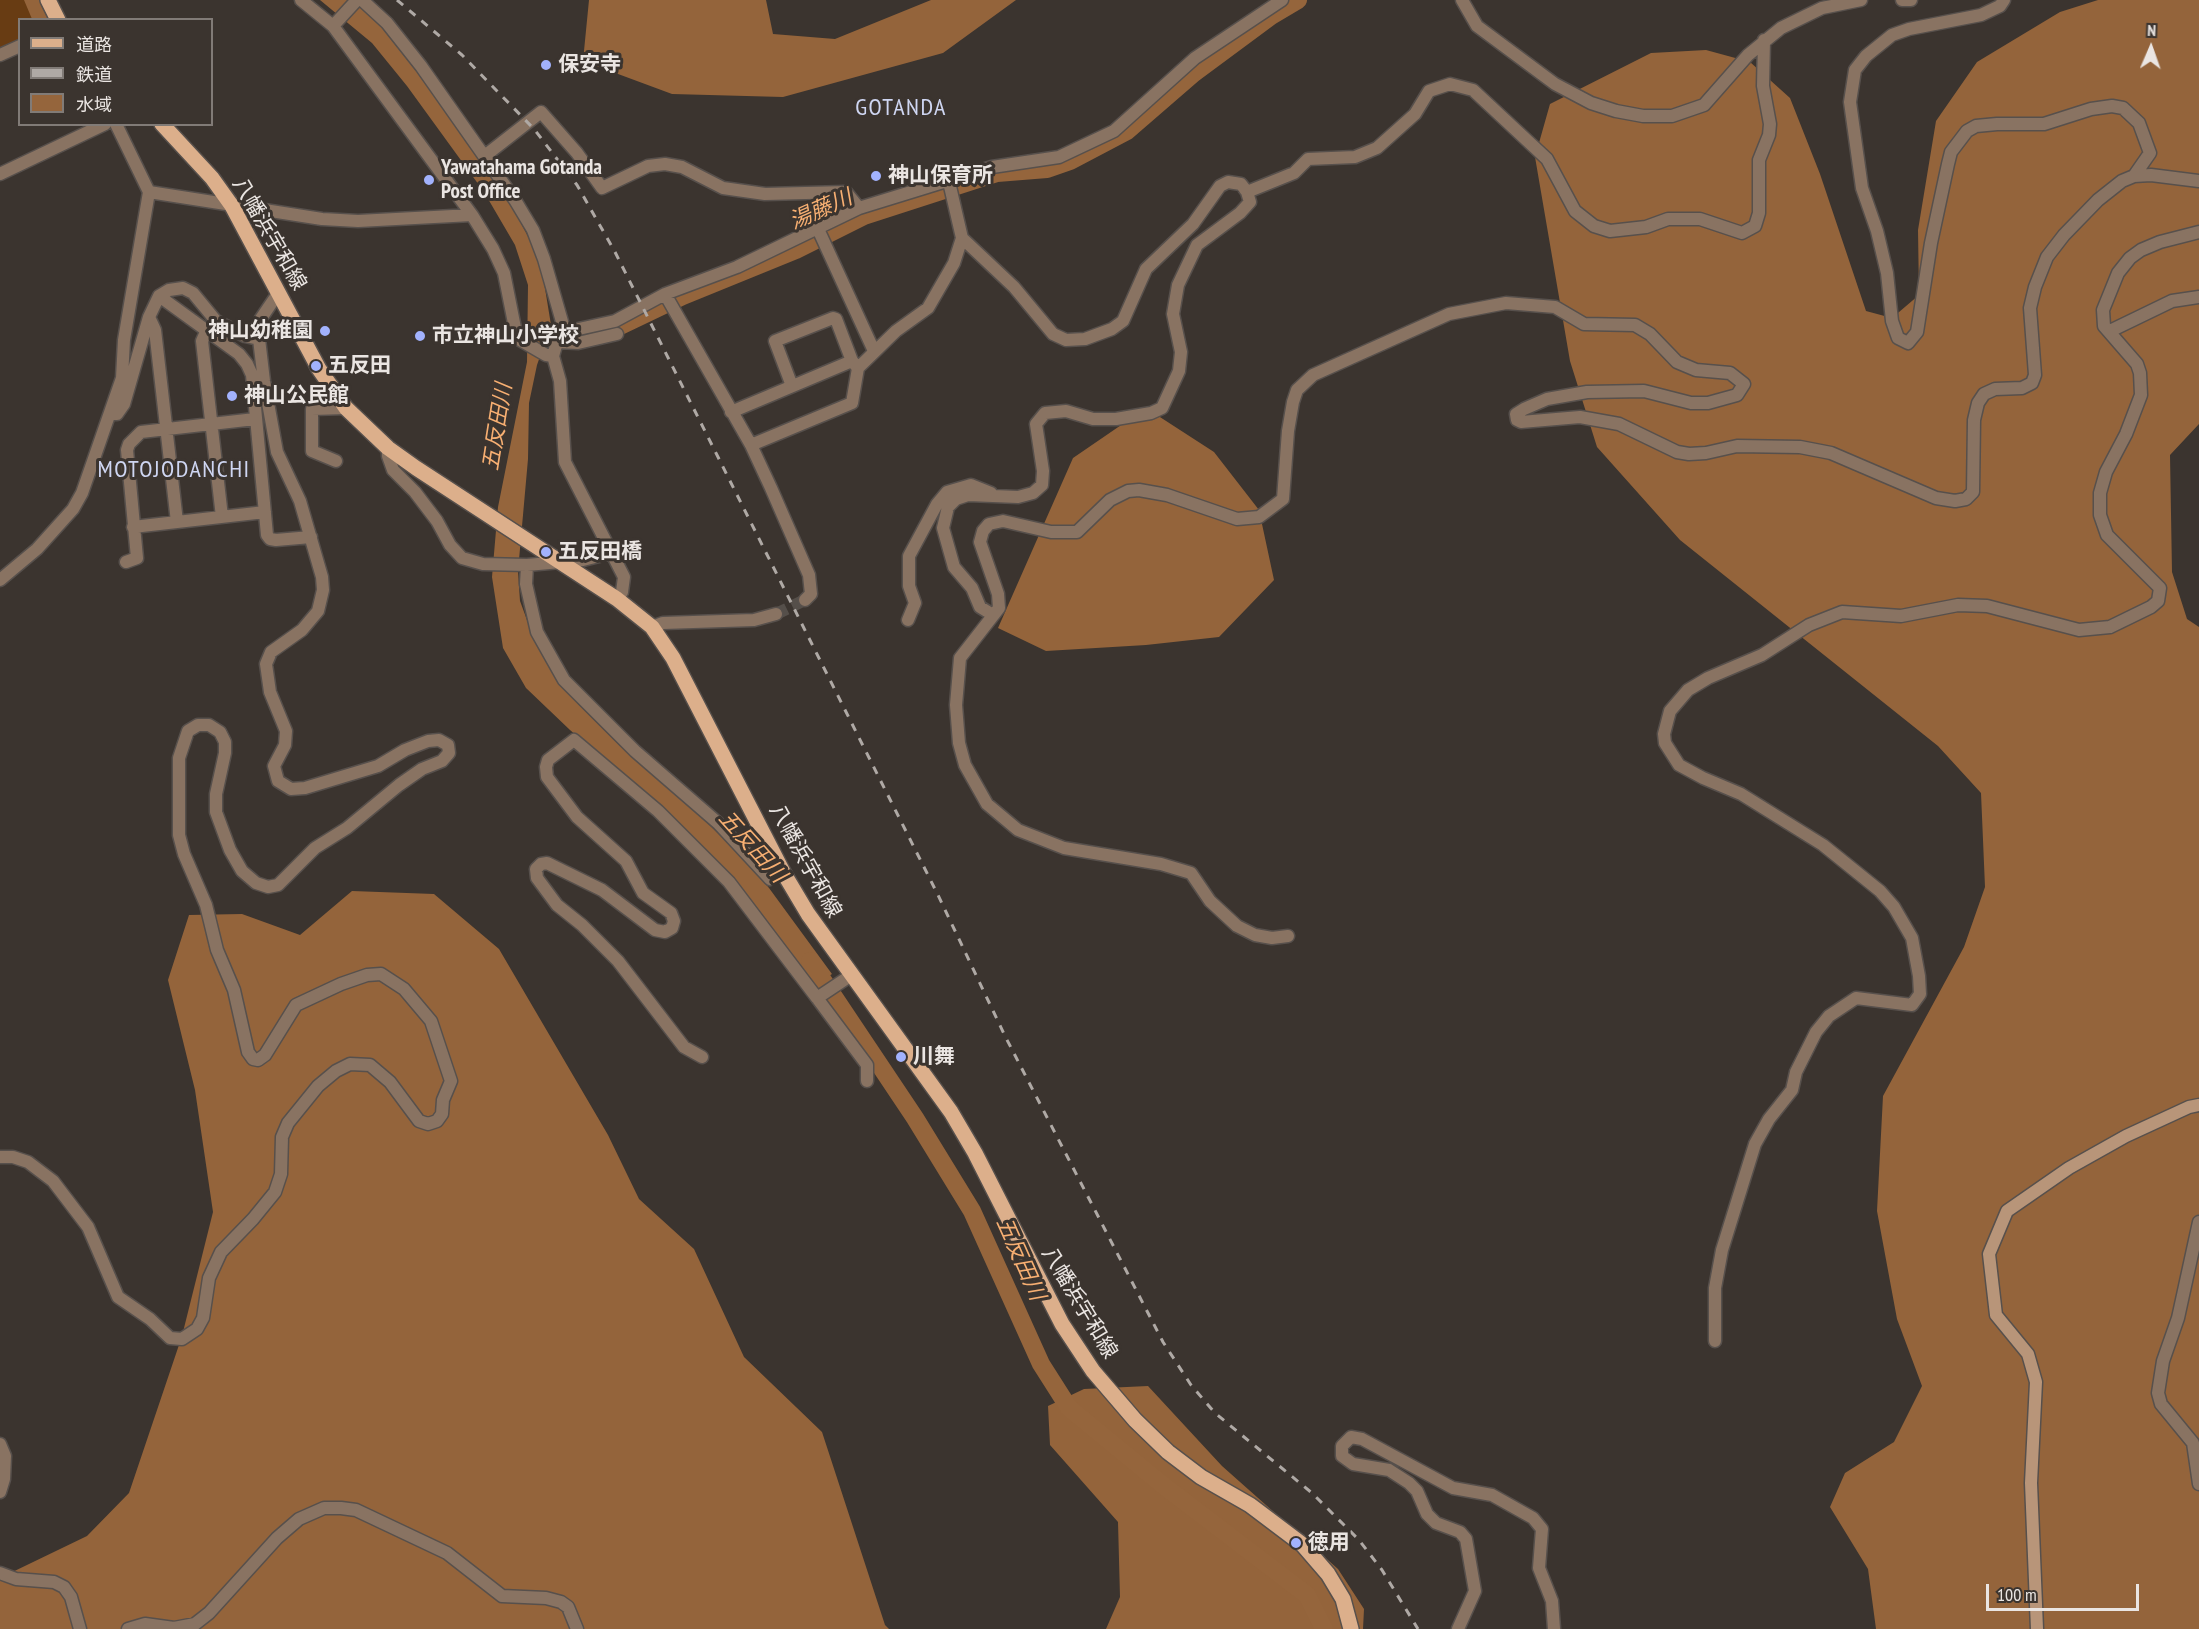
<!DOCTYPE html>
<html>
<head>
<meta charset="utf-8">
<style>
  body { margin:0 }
  #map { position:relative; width:2199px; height:1629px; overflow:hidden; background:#3b342f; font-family:"PT Sans Narrow","Noto Sans JP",sans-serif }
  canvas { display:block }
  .legend { position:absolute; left:18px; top:18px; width:195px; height:108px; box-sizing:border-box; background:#3b342f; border:2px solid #817b77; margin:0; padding:8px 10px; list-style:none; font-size:18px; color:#eae5e2 }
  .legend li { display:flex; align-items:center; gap:12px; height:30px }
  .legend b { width:30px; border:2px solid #817b77 }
  .north { position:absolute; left:2121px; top:18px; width:60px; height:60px; -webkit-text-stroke:4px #3b342f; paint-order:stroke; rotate:2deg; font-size:16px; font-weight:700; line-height:24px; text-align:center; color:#eae5e2 }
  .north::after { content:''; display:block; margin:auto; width:21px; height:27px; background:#eae5e2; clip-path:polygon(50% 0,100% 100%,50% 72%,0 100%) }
  .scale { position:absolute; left:1986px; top:1584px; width:153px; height:27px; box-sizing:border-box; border:3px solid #eae5e2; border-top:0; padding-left:8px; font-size:18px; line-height:21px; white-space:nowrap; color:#eae5e2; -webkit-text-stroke:4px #3b342f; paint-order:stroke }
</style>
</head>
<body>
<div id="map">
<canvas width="2199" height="1629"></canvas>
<ul class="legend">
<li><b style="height:8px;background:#dcaf8b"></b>道路</li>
<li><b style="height:8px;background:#afa9a5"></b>鉄道</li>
<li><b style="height:16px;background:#95653c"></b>水域</li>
</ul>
<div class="north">N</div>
<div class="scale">100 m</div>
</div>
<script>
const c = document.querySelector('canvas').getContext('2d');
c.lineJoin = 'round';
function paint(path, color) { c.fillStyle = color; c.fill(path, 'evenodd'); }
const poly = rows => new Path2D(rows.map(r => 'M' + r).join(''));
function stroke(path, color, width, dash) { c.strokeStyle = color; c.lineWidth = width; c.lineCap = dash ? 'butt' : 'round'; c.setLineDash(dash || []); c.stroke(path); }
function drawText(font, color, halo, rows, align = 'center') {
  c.font = font + ' "PT Sans Narrow","Noto Sans JP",sans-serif'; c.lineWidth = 6; c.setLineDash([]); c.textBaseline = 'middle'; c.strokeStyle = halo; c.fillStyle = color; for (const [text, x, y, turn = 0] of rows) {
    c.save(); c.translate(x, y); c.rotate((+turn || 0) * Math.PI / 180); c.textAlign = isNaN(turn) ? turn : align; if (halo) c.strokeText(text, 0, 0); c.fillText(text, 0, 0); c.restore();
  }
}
paint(poly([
  [0,0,49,0,58,19,20,20,19,46,0,55]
]), '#683c13');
paint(poly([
  [24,0,42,0,51,19,32,19],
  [589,0,766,0,773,34,835,39,931,0,1016,0,943,53,783,97,672,94,583,61],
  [2098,0,2199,0,2199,424,2170,455,2172,572,2187,619,2199,627,2199,1629,1876,1629,1868,1569,1830,1507,1845,1473,1894,1442,1922,1386,1897,1319,1877,1211,1883,1096,1964,947,1985,887,1981,793,1938,746,1680,540,1597,447,1570,361,1535,157,1550,104,1651,53,1706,50,1750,62,1790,98,1820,174,1866,311,1892,318,1919,295,1918,230,1936,121,1977,62,2060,12],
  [1146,408,1214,452,1259,510,1274,580,1219,637,1146,645,1046,651,998,628,1073,458],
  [352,891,434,894,499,949,608,1135,639,1199,694,1249,744,1357,822,1432,885,1625,889,1629,0,1629,0,1578,87,1536,129,1493,182,1336,213,1212,195,1090,168,980,189,915,242,914,300,935],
  [1148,1386,1222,1466,1338,1569,1364,1609,1363,1629,1106,1629,1120,1597,1118,1522,1050,1445,1048,1406,1084,1389]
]), '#94643b');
paint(poly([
  [320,0,354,0,372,15,417,72,506,195,532,244,543,276,551,325,537,365,529,403,528,459,518,571,520,601,534,639,546,662,578,704,620,746,685,801,748,863,769,888,832,974,813,987,752,904,680,824,570,730,526,688,503,648,492,577,498,507,527,362,528,285,515,245,484,192,407,86,372,43]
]), '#95653c');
stroke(poly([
  [537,336,578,337,614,329,683,296,796,250,864,216,997,173,1047,169,1070,161,1127,131,1194,73,1271,16,1298,0],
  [810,961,915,1118,972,1211,1041,1364,1069,1408,1164,1486,1307,1595,1324,1629]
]), '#95653c', 18);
stroke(poly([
  [776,614,805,600]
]), '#554f4a', 12, [12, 6]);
const street = poly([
  [301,0,333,26,472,215,493,249,504,273,515,328,520,340,546,355,553,356],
  [362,0,387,23,421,66,515,200,533,230,544,259,565,332],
  [1462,0,1477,26,1555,84,1591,103,1616,111,1643,116,1672,116,1704,105,1748,55,1781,28,1822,8,1861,0],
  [1902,0,1911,0],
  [2004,0,2000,6,1981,15,1909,29,1892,35,1866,56,1855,70,1850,102,1862,188,1877,231,1887,273,1892,321,1898,338,1908,343,1917,332,1931,243,1948,164,1951,152,1967,131,1976,126,1997,124,2044,124,2091,109,2112,106,2123,108,2139,123,2150,153,2134,176],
  [333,26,357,0],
  [0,55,20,46],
  [486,155,541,112,577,153,602,188,648,166,665,164,682,167,723,188,765,194,846,192,859,208],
  [0,174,105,124],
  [949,182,962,238,1014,287,1053,334,1066,340,1085,339,1112,329,1123,321,1146,269,1193,224,1220,186,1228,182,1241,184,1247,192,1250,202,1240,213,1197,245,1178,285,1173,314,1181,352,1179,371,1162,408,1151,413,1116,419,1093,419,1066,411,1045,413,1036,424,1043,471,1042,485,1033,493,1018,497,968,495,956,499,948,507,943,528,954,567,972,588,980,607,993,615],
  [149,192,322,219,358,221,472,215],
  [1247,192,1294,173,1308,159,1355,157,1377,148,1415,114,1429,91,1450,84,1473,90,1547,159,1575,211,1594,226,1610,231,1646,227,1668,219,1700,219,1742,233,1755,226,1759,213,1759,160,1769,135,1770,124,1763,86,1764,40],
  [818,229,874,351],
  [665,294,751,445,771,488,809,575,811,594,805,600],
  [159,296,239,354,247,364,252,375,267,535,270,539,276,540,311,537],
  [149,317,155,330,177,522],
  [2110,331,2172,301,2199,297],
  [206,332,202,341,222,517],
  [557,342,578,343,617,334],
  [792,386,775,341,833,318,836,319,852,361,858,368],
  [731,412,852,361],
  [111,414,117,414,124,404,149,317,159,296,169,290,183,288,193,293,216,321,245,336,259,339],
  [751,445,852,403,858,368,896,331,928,308,954,263,962,238],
  [388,448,388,456,393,470,415,492,437,521,450,545,462,558,483,564,527,565,583,560,611,553],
  [336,461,312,451,312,409,346,408],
  [133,527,265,512],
  [126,562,137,558,127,450,129,444,141,432,255,419],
  [527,565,526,584,537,632,564,680,635,751,718,823,770,879,783,872],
  [0,580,37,549,73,509,82,493,122,378,124,340,149,192,116,124],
  [617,599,622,592,624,577,565,462,560,381,553,356,557,342,565,332,615,321,665,294,737,267,859,208,992,167,1059,157,1114,131,1195,58,1282,0],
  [908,620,915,603,909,586,909,556,937,504,947,492,971,485,991,493],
  [652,627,663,623,754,620,776,614],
  [1288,936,1272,938,1255,935,1237,926,1210,901,1191,873,1161,864,1064,848,1018,830,987,804,965,765,959,743,956,705,960,658,999,608,998,594,980,542,983,531,989,524,1003,521,1051,532,1077,532,1110,500,1128,491,1139,490,1167,495,1237,519,1259,517,1283,499,1288,431,1293,402,1297,390,1313,375,1449,314,1506,303,1555,307,1584,324,1635,325,1650,334,1677,362,1696,370,1730,373,1744,384,1737,395,1708,403,1691,403,1644,391,1587,392,1547,399,1524,409,1516,414,1517,420,1521,422,1580,417,1619,424,1677,452,1689,454,1706,453,1737,446,1800,447,1831,453,1936,498,1955,501,1966,499,1973,492,1974,420,1978,403,1984,394,1995,389,2022,388,2032,383,2035,375,2030,308,2035,287,2047,257,2064,235,2098,200,2122,181,2134,176,2151,175,2199,181],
  [817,998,867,1065,867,1081],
  [702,1057,684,1047,618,961,582,925,557,905,537,878,536,869,541,864,547,863,602,890,655,930,665,932,672,928,674,921,671,913,643,893,626,861,577,817,547,777,546,767,548,760,574,740,658,811,729,882,817,998,850,976],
  [0,1157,13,1157,28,1162,53,1181,88,1227,118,1297,150,1319,170,1338,182,1339,197,1329,203,1318,209,1278,221,1252,253,1219,275,1192,281,1174,282,1137,288,1123,318,1086,336,1071,350,1064,370,1065,390,1082,419,1121,428,1124,437,1121,442,1114,443,1100,451,1081,431,1021,404,989,381,974,367,975,341,984,296,1005,265,1055,258,1060,253,1059,248,1052,234,990,217,950,206,905,184,854,179,835,179,758,188,731,198,725,209,725,220,732,225,742,225,753,216,794,216,812,230,850,242,871,256,883,268,887,278,885,315,848,347,828,399,785,422,769,442,761,449,753,448,745,439,740,428,741,405,750,378,766,305,788,291,789,278,781,274,766,285,745,286,731,270,692,266,664,271,652,302,630,318,611,323,590,322,577,300,501,277,452,264,381,259,339,260,320,279,292],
  [2199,1222,2178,1318,2163,1361,2158,1393,2161,1404,2193,1443,2199,1484],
  [1715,1341,1715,1288,1722,1250,1755,1144,1769,1119,1792,1090,1796,1072,1816,1032,1829,1016,1856,998,1912,1005,1920,994,1919,976,1912,938,1894,907,1880,891,1823,845,1741,794,1703,778,1679,765,1665,743,1664,734,1670,711,1688,690,1708,678,1762,655,1809,625,1842,612,1901,616,1958,605,1987,606,2079,630,2110,627,2151,607,2158,601,2160,588,2107,535,2100,515,2100,493,2106,472,2126,434,2141,395,2140,373,2137,364,2104,326,2103,310,2118,273,2130,258,2141,250,2160,242,2199,232],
  [0,1444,5,1456,4,1479,0,1492],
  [0,1573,16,1579,54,1582,64,1587,71,1597,80,1629],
  [128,1629,145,1624,174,1628,195,1624,209,1613,277,1538,299,1519,324,1508,341,1508,356,1510,447,1553,502,1596,546,1598,561,1602,568,1607,577,1629],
  [1458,1629,1475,1591,1466,1539,1460,1532,1436,1523,1427,1514,1417,1491,1409,1483,1389,1470,1353,1464,1342,1456,1342,1446,1351,1437,1362,1439,1453,1488,1492,1495,1533,1518,1542,1529,1539,1568,1552,1601,1554,1629]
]);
const secondary = poly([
  [2037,1629,2031,1483,2036,1382,2028,1354,1996,1315,1989,1254,2007,1211,2069,1168,2126,1136,2189,1107,2199,1105]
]);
const primary = poly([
  [48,0,58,20],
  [162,124,212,178,232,206,319,369,346,408,388,448,416,468,617,599,652,627,673,658,783,872,808,914,951,1112,975,1153,1062,1324,1093,1371,1135,1420,1168,1452,1201,1477,1250,1505,1303,1545,1328,1574,1343,1599,1351,1629]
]);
stroke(street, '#57504c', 15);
stroke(secondary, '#57504c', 15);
stroke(primary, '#57504c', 18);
stroke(street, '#897362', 12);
stroke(secondary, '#b89579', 12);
stroke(primary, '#dcaf8b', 15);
stroke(poly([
  [397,0,462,55,534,129,577,185,615,252,938,895,1005,1036,1163,1342,1191,1385,1215,1413,1312,1493,1359,1540,1382,1570,1418,1629]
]), '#afa9a5', 3, [8, 8]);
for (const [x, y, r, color] of [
  [546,65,6,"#a2b2fd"],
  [876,176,6,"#a2b2fd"],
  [429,180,6,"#a2b2fd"],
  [325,331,6,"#a2b2fd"],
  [420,336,6,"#a2b2fd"],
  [316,366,6,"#a2b2fd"],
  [232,396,6,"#a2b2fd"],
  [546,552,6,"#a2b2fd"],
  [901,1057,6,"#a2b2fd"],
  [1296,1543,6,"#a2b2fd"]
]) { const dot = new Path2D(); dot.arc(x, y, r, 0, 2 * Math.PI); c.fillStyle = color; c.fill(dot); stroke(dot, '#3b342f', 2); }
drawText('bold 21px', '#eae5e2', '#3b342f', [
  ["保安寺",558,65],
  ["Yawatahama Gotanda",441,168],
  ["Post Office",441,192],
  ["神山保育所",888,176],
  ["神山幼稚園",313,331,"right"],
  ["市立神山小学校",432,336],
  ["五反田",328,366],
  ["神山公民館",244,396],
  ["五反田橋",558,552],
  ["川舞",913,1057],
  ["徳用",1308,1543]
], 'left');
drawText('21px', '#eae5e2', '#3b342f', [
  ["八幡浜宇和線",269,234,60],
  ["八幡浜宇和線",805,861,61],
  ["八幡浜宇和線",1079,1303,59]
]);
drawText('italic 22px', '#f7af72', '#3b342f', [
  ["湯藤川",821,210,-24],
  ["五反田川",498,427,-81],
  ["五反田川",752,847,48],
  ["五反田川",1020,1259,66]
]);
c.letterSpacing = '1.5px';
drawText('24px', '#cfd6f2', '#3b342f', [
  ["GOTANDA",901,108],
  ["MOTOJODANCHI",174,470]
]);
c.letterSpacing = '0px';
</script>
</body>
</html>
